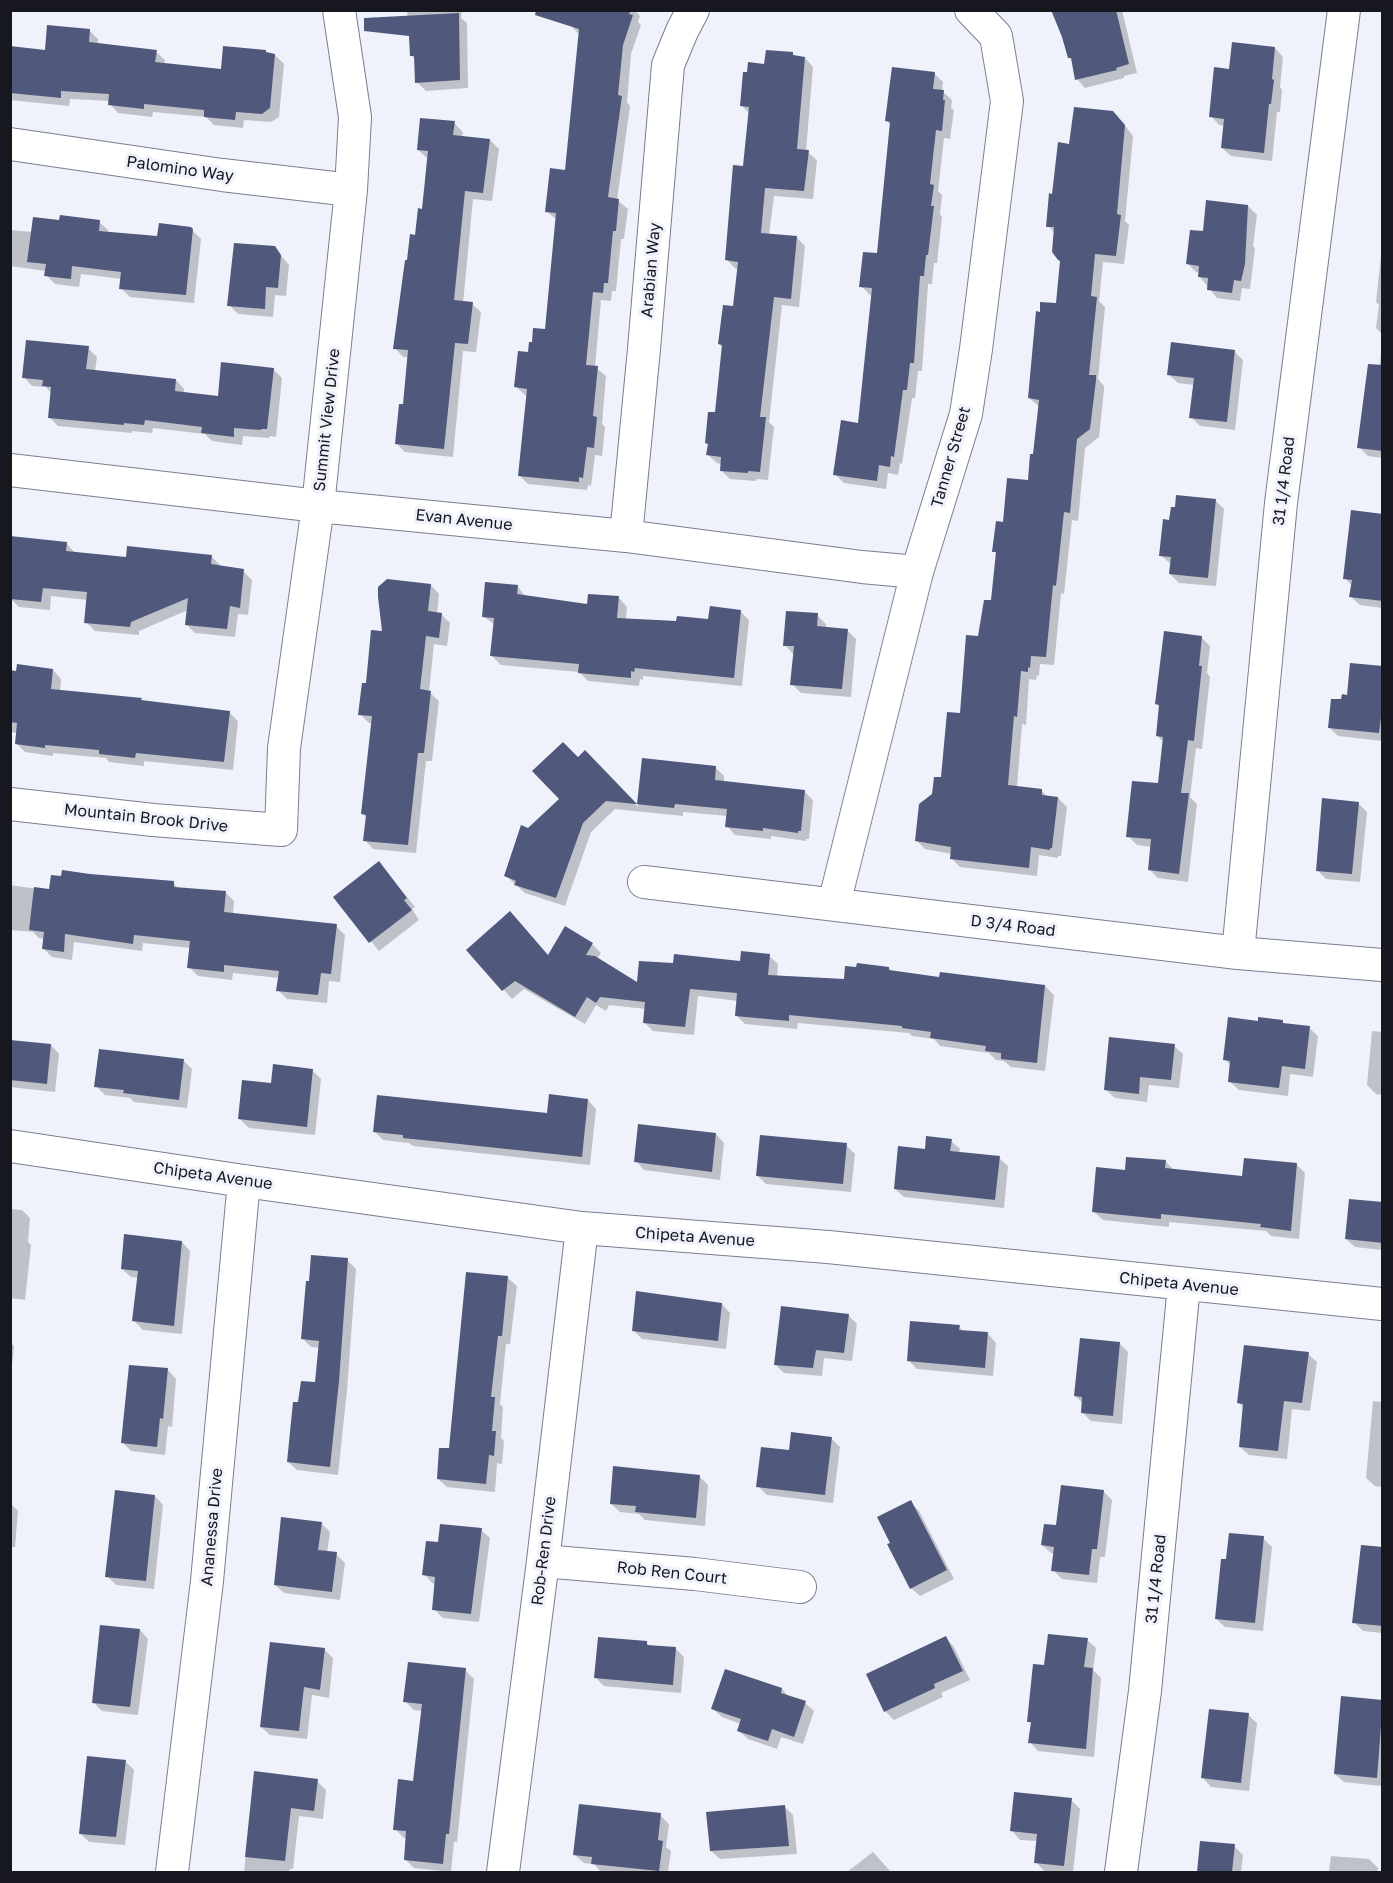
<!DOCTYPE html>
<html>
<head>
<meta charset="utf-8">
<style>
  body { margin:0 }
  #map { position:relative; width:1393px; height:1883px; overflow:hidden; background:#eff2fb; font-family:"Golos Text",sans-serif }
  canvas { display:block }
  .frame { position:absolute; inset:0; border:12px solid #16171f; pointer-events:none }
</style>
</head>
<body>
<div id="map">
<canvas width="1393" height="1883"></canvas>
<div class="frame"></div>
</div>
<script>
const c = document.querySelector('canvas').getContext('2d');
c.lineJoin = 'round';
function paint(path, color) { c.fillStyle = color; c.fill(path, 'evenodd'); }
const poly = rows => new Path2D(rows.map(r => 'M' + r).join(''));
function stroke(path, color, width, dash) { c.strokeStyle = color; c.lineWidth = width; c.lineCap = dash ? 'butt' : 'round'; c.setLineDash(dash || []); c.stroke(path); }
function drawText(font, color, halo, rows, align = 'center') {
  c.font = font + ' "Golos Text",sans-serif'; c.lineWidth = 6; c.setLineDash([]); c.textBaseline = 'middle'; c.strokeStyle = halo; c.fillStyle = color; for (const [text, x, y, turn = 0] of rows) {
    c.save(); c.translate(x, y); c.rotate((+turn || 0) * Math.PI / 180); c.textAlign = isNaN(turn) ? turn : align; if (halo) c.strokeText(text, 0, 0); c.fillText(text, 0, 0); c.restore();
  }
}
paint(poly([
  [407,10,462,10,461,18,467,23,468,88,426,91,417,82,416,60,411,55],
  [577,10,635,10,640,16,638,22,641,25,631,54,627,102,630,106,617,200,628,209,624,239,621,239,616,291,612,291,611,301,601,300,595,367,606,376,602,424,605,427,602,456,595,455,591,486,588,485,587,490,528,484,519,475,528,396,525,395,516,387,529,354,546,331,557,220,546,211,567,172,580,35,571,26],
  [1053,10,1122,10,1137,73,1124,76,1124,78,1085,88,1077,79,1073,61,1069,57],
  [89,30,98,39,98,45,156,52,165,60,164,65,222,71,268,54,275,55,284,64,279,117,271,122,244,120,243,128,214,125,206,117,153,112,152,117,118,113,110,104,110,101,70,99,69,106,10,100,10,48,47,52],
  [1275,48,1283,57,1280,87,1282,90,1280,112,1277,112,1272,161,1231,156,1222,148,1225,126,1219,125,1211,116,1231,70],
  [792,54,796,57,805,58,813,67,806,151,817,160,813,199,774,196,769,235,797,238,805,246,799,307,782,305,769,422,774,427,768,480,757,479,756,481,730,479,721,470,722,464,717,463,708,455,716,414,723,348,719,344,735,308,739,269,736,269,727,260,744,167,750,114,741,105,765,66],
  [934,73,943,82,942,91,952,100,951,108,954,110,950,139,944,138,938,191,942,195,940,214,942,217,937,263,934,263,932,284,928,284,922,371,918,371,915,398,912,398,902,464,900,463,898,475,888,473,886,489,844,483,835,474,859,424,873,296,870,295,861,286,878,255,891,125,887,121],
  [1122,122,1133,136,1125,221,1129,225,1124,264,1103,262,1099,301,1105,307,1098,379,1104,386,1104,390,1099,437,1085,448,1078,521,1072,520,1064,594,1061,593,1054,665,1040,664,1039,676,1037,675,1036,680,1029,679,1026,725,1022,724,1017,788,1042,791,1048,797,1058,798,1067,807,1061,856,1058,856,1058,858,1039,855,1037,876,960,867,951,858,952,854,925,849,916,840,942,779,962,715,979,638,992,602,997,555,994,551,1005,524,1029,481,1034,456,1040,407,1029,398,1057,305,1062,262,1055,233,1048,226,1053,195,1070,145],
  [454,123,463,132,462,137,490,140,499,149,492,201,473,199,463,303,472,304,481,312,476,352,463,351,453,457,405,452,396,443,404,406,409,357,403,357,395,348,409,262,423,210,427,158,418,150],
  [1248,206,1257,215,1253,246,1255,248,1250,289,1242,288,1240,301,1217,298,1199,276,1200,273,1196,272,1188,264,1204,233],
  [60,222,99,222,108,230,108,233,159,237,190,228,201,239,194,303,130,297,121,288,122,279,81,274,79,287,55,284,46,275,46,271,10,266,10,230,33,232],
  [1382,246,1382,334,1376,328,1379,305,1376,302],
  [274,247,289,265,286,296,275,295,273,317,238,314,229,305],
  [1382,345,1382,458,1368,456,1359,447,1378,378],
  [88,348,97,357,95,371,176,380,184,389,184,394,219,397,273,369,282,378,276,437,270,436,269,438,243,436,242,445,212,441,205,434,153,428,152,433,132,431,132,433,58,426,49,417,52,394,46,387,32,386,24,377],
  [1234,351,1243,360,1235,430,1200,426,1191,417,1194,385,1178,383,1169,375],
  [1215,500,1224,509,1216,586,1179,583,1170,574,1171,564,1160,555,1171,521],
  [1382,516,1382,608,1360,605,1351,597,1352,586,1345,578],
  [66,543,75,553,128,559,211,556,220,565,220,567,243,571,252,580,248,615,238,614,235,637,195,633,186,624,188,610,139,631,139,635,95,631,86,622,88,600,51,596,50,610,19,607,10,598],
  [431,585,439,594,437,614,441,614,450,623,447,646,434,644,429,692,439,701,432,761,426,761,416,853,373,849,365,840,367,818,363,814,373,723,369,723,360,714,384,632],
  [517,586,526,597,589,606,619,598,627,607,626,620,678,623,710,621,740,611,749,620,742,686,643,676,643,680,640,679,639,686,588,681,579,672,501,665,492,656,495,625,483,616],
  [817,615,826,624,826,628,847,630,856,639,851,697,801,693,792,684,794,655,785,645],
  [1201,637,1210,646,1207,673,1210,677,1202,749,1196,748,1190,797,1197,804,1188,882,1158,878,1149,869,1152,847,1137,845,1128,836,1159,785,1164,742,1157,736,1160,707,1157,704],
  [1382,668,1382,741,1338,736,1330,728,1343,701],
  [53,670,61,679,60,692,141,700,143,702,229,712,238,721,233,770,144,761,144,766,109,762,106,758,53,753,53,756,25,752,16,743,18,733,10,732,10,672],
  [585,752,638,807,643,760,715,767,724,776,724,782,804,791,813,800,809,839,806,839,806,841,771,836,771,839,735,835,727,826,728,816,683,812,683,816,615,809,591,832,565,906,525,893,506,876,529,829,561,799,578,759],
  [1358,803,1367,812,1360,882,1326,879,1317,870],
  [387,872,415,907,412,909,419,920,379,951,335,897],
  [173,883,179,889,226,893,234,901,233,914,336,926,345,935,340,982,329,981,327,1003,287,999,278,990,279,978,233,973,232,980,198,976,189,967,191,948,143,943,142,951,74,942,72,960,52,957,43,948,45,939,39,938,33,932,10,930,10,885,51,891],
  [566,928,592,944,601,953,597,959,638,984,674,964,742,962,769,956,778,964,777,977,845,981,889,968,892,972,940,978,1045,986,1054,995,1045,1071,1011,1067,1004,1061,996,1060,989,1053,940,1046,934,1039,912,1036,909,1033,798,1023,797,1029,745,1024,736,1015,738,1001,698,996,694,1035,653,1031,644,1022,646,1009,609,1005,606,1011,596,1005,585,1024,524,989,512,999,468,950,549,957],
  [1259,1022,1282,1022,1286,1025,1309,1028,1318,1036,1313,1077,1290,1074,1288,1096,1239,1090,1230,1082,1231,1066,1225,1059],
  [1372,1031,1382,1032,1382,1095,1376,1094,1367,1085],
  [10,1041,51,1045,59,1054,55,1092,10,1087],
  [1174,1046,1183,1054,1179,1088,1149,1085,1147,1102,1115,1098,1106,1090],
  [183,1060,192,1069,187,1108,134,1102,130,1098,105,1095,96,1086],
  [312,1070,321,1079,315,1135,249,1128,240,1119],
  [588,1100,596,1109,590,1165,413,1146,409,1143,383,1140,375,1132,548,1115],
  [716,1134,724,1143,720,1180,644,1170,636,1161],
  [951,1141,960,1149,959,1153,999,1158,1008,1166,1004,1208,904,1197,895,1189,926,1151],
  [846,1145,855,1154,851,1192,766,1184,757,1175],
  [1165,1161,1174,1170,1244,1178,1296,1164,1305,1173,1299,1239,1271,1236,1266,1231,1169,1222,1169,1227,1103,1220,1094,1212,1127,1172],
  [1382,1204,1382,1250,1355,1247,1346,1239],
  [10,1209,22,1210,30,1218,28,1242,31,1245,25,1300,10,1298],
  [182,1242,190,1251,182,1334,143,1330,134,1321,138,1278,131,1277,122,1269],
  [347,1260,356,1269,347,1390,338,1475,297,1470,288,1462,300,1404,317,1384,320,1348,311,1347,302,1338],
  [508,1278,517,1286,510,1344,506,1344,500,1404,503,1407,501,1438,504,1441,502,1464,497,1463,495,1492,447,1487,438,1479,451,1450],
  [722,1304,730,1313,726,1349,642,1339,633,1330],
  [848,1315,857,1324,852,1361,824,1358,822,1376,784,1373,775,1364],
  [959,1327,964,1332,988,1334,996,1343,993,1376,917,1369,908,1360],
  [10,1342,14,1346,10,1387],
  [1119,1343,1128,1352,1122,1424,1091,1421,1082,1412,1083,1403,1075,1396],
  [1308,1354,1317,1362,1310,1411,1292,1409,1287,1459,1249,1455,1240,1447,1244,1408,1239,1403],
  [168,1370,176,1379,172,1427,168,1426,165,1455,131,1451,123,1443],
  [1373,1401,1382,1402,1382,1487,1375,1486,1366,1478],
  [831,1438,840,1447,833,1503,767,1495,758,1486,790,1452],
  [699,1476,708,1485,705,1526,645,1520,639,1514,620,1512,611,1504],
  [1103,1491,1112,1500,1105,1557,1100,1557,1097,1583,1062,1579,1053,1570,1055,1554,1051,1553,1042,1545,1058,1527],
  [155,1496,163,1505,154,1589,116,1585,107,1576],
  [910,1502,919,1511,954,1579,920,1596,911,1588],
  [10,1503,18,1511,15,1547,10,1547],
  [321,1523,330,1532,327,1553,336,1554,345,1563,340,1600,284,1593,275,1585],
  [481,1530,490,1538,479,1622,443,1618,434,1609,436,1584,432,1583,424,1574,439,1544],
  [1263,1538,1272,1547,1263,1631,1225,1627,1216,1619,1227,1561],
  [1382,1548,1382,1633,1363,1631,1354,1622],
  [140,1630,148,1639,138,1715,102,1711,93,1702],
  [946,1638,954,1647,970,1680,941,1693,943,1697,894,1720,885,1711,868,1675],
  [1087,1640,1096,1648,1093,1670,1101,1678,1094,1757,1038,1751,1030,1742,1032,1724,1028,1721,1046,1666],
  [647,1643,650,1646,676,1649,684,1657,681,1693,604,1686,595,1677],
  [324,1649,333,1658,329,1698,312,1695,307,1739,270,1735,261,1727],
  [465,1670,474,1679,457,1842,454,1842,451,1872,414,1868,405,1859,407,1838,404,1838,395,1829,415,1782,423,1711,414,1710,405,1701],
  [782,1689,790,1698,805,1703,814,1711,803,1744,781,1737,777,1749,748,1739,739,1731,741,1724,722,1717,713,1709],
  [1382,1701,1382,1786,1344,1782,1335,1774],
  [1248,1715,1257,1723,1249,1791,1211,1787,1203,1778],
  [126,1762,134,1770,125,1845,89,1842,80,1833],
  [255,1772,317,1781,326,1790,323,1819,299,1816,293,1869,290,1869,289,1872,244,1872],
  [1071,1800,1080,1809,1073,1872,1044,1871,1036,1862,1038,1841,1020,1840,1012,1831],
  [784,1806,793,1815,797,1854,720,1859,711,1851],
  [660,1815,669,1824,666,1847,671,1851,668,1872,601,1872,594,1864,584,1863,575,1855],
  [1202,1842,1234,1846,1243,1855,1241,1872,1193,1872,1199,1872],
  [873,1852,891,1872,847,1872],
  [1331,1856,1369,1859,1378,1868,1377,1872,1329,1872]
]), '#0003');
paint(poly([
  [536,10,631,10,629,14,633,15,623,45,618,95,622,96,608,197,619,199,616,231,613,231,608,283,604,283,603,293,593,292,586,365,598,366,593,416,597,417,594,448,587,447,583,478,579,477,579,482,518,476,527,389,514,387,518,351,528,352,529,342,532,342,533,328,545,329,556,213,545,212,550,168,565,170,579,29,535,15],
  [1051,10,1116,10,1129,64,1116,68,1117,70,1075,80,1071,58,1068,58,1062,37],
  [459,13,460,80,415,83,414,56,410,56,409,36,364,31,364,18],
  [47,25,90,29,89,42,157,50,155,62,221,69,223,46,266,50,266,52,275,54,270,108,262,114,236,112,235,120,204,117,204,110,144,104,144,109,108,105,109,94,61,91,61,98,10,93,10,46,45,50],
  [1232,42,1275,47,1272,79,1274,80,1271,104,1269,104,1264,153,1221,148,1224,119,1209,117,1214,67,1229,69],
  [766,50,793,52,793,55,805,57,797,149,809,150,804,191,765,188,761,233,797,236,791,299,774,297,760,417,766,417,760,472,748,471,748,473,720,471,721,457,706,455,708,444,705,443,708,412,715,412,722,345,718,344,723,305,733,306,738,262,725,260,733,165,743,166,749,107,740,106,743,72,747,72,748,62,764,64],
  [892,67,935,72,933,89,944,90,943,100,945,100,942,131,936,130,930,184,934,185,931,206,934,206,928,255,926,255,924,276,920,276,914,363,910,363,907,390,903,390,894,457,891,456,890,467,879,465,877,481,833,475,841,420,858,423,872,288,859,287,863,252,877,253,890,122,885,121],
  [1074,107,1113,111,1125,125,1117,214,1121,215,1116,256,1095,254,1091,296,1097,297,1089,375,1096,375,1096,380,1090,429,1077,439,1070,513,1064,512,1056,586,1053,585,1046,657,1031,656,1030,668,1028,667,1028,672,1021,671,1017,717,1014,716,1008,785,1042,789,1042,795,1058,797,1052,848,1050,848,1050,850,1031,847,1029,868,950,859,951,847,915,841,919,804,932,794,934,777,941,777,947,712,960,713,966,635,978,636,984,600,991,600,996,552,992,552,996,521,1003,522,1007,478,1028,480,1030,454,1033,454,1039,400,1028,398,1036,311,1040,312,1040,302,1056,303,1060,261,1058,260,1052,252,1054,227,1046,227,1049,193,1052,194,1058,142,1069,144],
  [420,118,455,121,453,135,490,139,483,193,465,191,454,300,473,302,468,344,455,343,444,449,395,444,399,404,403,404,408,350,393,349,405,260,407,260,410,234,415,235,418,208,422,209,428,151,417,150],
  [1206,200,1248,205,1245,264,1241,281,1234,280,1232,293,1207,290,1208,278,1198,277,1199,266,1186,264,1190,230,1203,231],
  [60,215,100,220,99,231,157,236,159,223,191,227,193,229,186,295,119,289,121,272,72,266,71,279,44,276,46,264,27,262,33,217,59,220],
  [234,243,275,246,281,255,278,288,266,287,265,309,227,306],
  [26,340,89,346,86,369,176,379,175,391,218,396,221,362,274,368,267,429,261,429,261,430,234,428,234,437,201,433,202,427,145,420,144,425,124,423,124,425,48,418,51,387,42,386,43,380,22,378],
  [1171,342,1235,350,1227,422,1189,418,1194,378,1167,375],
  [1368,364,1383,365,1383,451,1357,448],
  [1176,495,1216,499,1208,578,1169,574,1171,557,1159,556,1163,519,1169,520,1171,507,1175,507],
  [1351,510,1383,514,1383,601,1349,597,1352,580,1343,579],
  [10,536,67,542,66,551,126,557,127,546,212,555,211,564,244,569,240,608,230,606,227,629,185,625,188,598,131,622,130,627,84,623,87,592,43,588,41,602,10,599],
  [387,579,431,584,428,611,442,613,439,638,426,636,420,689,431,691,424,753,418,753,408,845,363,841,366,815,361,814,372,716,358,715,362,683,366,683,371,630,382,631,378,597,378,587],
  [485,582,518,585,517,594,587,604,588,594,619,596,617,618,676,621,677,616,708,619,710,606,741,610,734,678,635,668,634,672,631,671,631,678,578,673,579,664,490,656,494,618,482,617],
  [786,611,818,613,817,626,848,629,842,689,790,685,794,646,783,646],
  [1164,631,1202,636,1199,666,1202,666,1194,741,1188,740,1181,793,1189,793,1179,874,1148,870,1151,839,1126,837,1132,781,1158,783,1163,737,1156,736,1159,705,1155,704],
  [1350,663,1383,666,1383,702,1379,733,1328,728,1331,699,1341,699,1342,694,1347,695],
  [17,664,53,669,51,689,142,698,141,700,230,711,224,762,136,753,135,758,99,754,99,750,45,745,45,748,15,744,17,723,10,722,10,670,16,671],
  [563,742,578,757,585,750,637,804,642,758,716,766,715,780,805,790,801,831,798,831,798,833,763,828,763,831,725,827,727,809,675,804,674,808,606,801,583,823,556,898,514,885,516,881,504,876,521,825,528,828,559,799,532,771],
  [1322,798,1359,802,1352,874,1316,871],
  [379,861,407,898,404,900,412,910,369,943,333,897],
  [62,870,90,874,174,881,174,887,226,891,224,912,337,924,331,974,321,973,318,995,276,991,279,971,224,965,224,972,187,968,190,941,134,935,133,944,65,934,64,952,42,949,44,932,29,930,34,887,49,889,51,875,61,876],
  [510,911,548,955,565,926,593,943,586,955,595,956,637,982,639,961,673,963,674,954,740,961,741,951,770,954,768,975,844,979,845,966,856,967,857,963,889,967,889,970,939,977,940,972,1045,985,1037,1063,1001,1059,1001,1053,985,1051,986,1046,930,1038,931,1032,902,1028,902,1026,789,1015,789,1021,735,1016,737,993,690,989,685,1027,643,1023,645,1002,600,997,596,1003,587,997,575,1017,515,981,502,991,466,950],
  [1228,1017,1258,1021,1258,1017,1283,1020,1283,1023,1310,1026,1305,1069,1282,1066,1279,1088,1228,1082,1230,1061,1223,1060],
  [1109,1037,1175,1044,1171,1080,1140,1077,1139,1094,1104,1090],
  [10,1040,51,1044,47,1084,10,1080],
  [99,1049,184,1059,179,1100,123,1093,124,1090,94,1087],
  [273,1064,313,1069,307,1127,238,1119,242,1080,271,1083],
  [549,1094,588,1099,582,1157,403,1138,403,1135,373,1132,377,1095,547,1113],
  [638,1124,716,1133,712,1172,634,1162],
  [760,1135,847,1143,843,1184,756,1176],
  [926,1136,952,1139,950,1151,1000,1156,995,1200,894,1189,898,1146,925,1149],
  [1126,1157,1166,1160,1165,1168,1242,1176,1244,1158,1297,1163,1291,1231,1260,1227,1261,1224,1161,1214,1161,1219,1092,1212,1096,1167,1125,1170],
  [1349,1199,1383,1202,1383,1243,1345,1239],
  [124,1234,182,1241,174,1326,132,1321,138,1271,121,1269],
  [311,1255,348,1258,339,1381,330,1467,287,1462,293,1402,298,1402,301,1381,315,1382,319,1341,301,1339,306,1281,309,1281],
  [466,1272,508,1276,502,1336,498,1336,491,1397,495,1397,492,1431,496,1431,494,1456,489,1455,486,1484,437,1479,439,1448,449,1448],
  [636,1291,722,1303,718,1341,632,1331],
  [781,1306,849,1314,844,1353,816,1350,813,1368,774,1365],
  [910,1321,960,1325,959,1330,988,1332,985,1368,907,1361],
  [1080,1338,1120,1342,1113,1416,1081,1413,1082,1397,1074,1396],
  [1244,1345,1309,1352,1302,1403,1284,1401,1278,1451,1239,1447,1243,1404,1237,1403],
  [129,1365,168,1368,163,1419,160,1418,157,1447,121,1443],
  [791,1432,832,1437,825,1495,756,1487,761,1447,789,1450],
  [613,1466,700,1475,696,1518,635,1512,636,1506,610,1504],
  [1061,1485,1104,1490,1097,1549,1092,1549,1089,1575,1051,1571,1054,1547,1041,1545,1044,1524,1056,1525],
  [115,1490,155,1495,146,1581,105,1577],
  [911,1500,947,1570,910,1589,887,1544,890,1543,877,1517],
  [281,1517,322,1522,318,1550,337,1552,332,1592,274,1585],
  [440,1524,482,1528,471,1614,432,1610,435,1577,422,1575,426,1541,438,1542],
  [1229,1533,1264,1536,1255,1623,1215,1619,1221,1559,1226,1559],
  [1361,1545,1383,1547,1383,1626,1352,1623],
  [100,1625,140,1629,130,1707,92,1703],
  [1048,1634,1088,1638,1084,1667,1093,1668,1086,1749,1028,1743,1031,1722,1027,1722,1033,1664,1044,1665],
  [946,1636,963,1671,934,1684,935,1688,884,1712,866,1674],
  [598,1637,647,1641,647,1645,676,1647,673,1685,594,1678],
  [270,1642,325,1648,320,1690,304,1687,299,1731,260,1727],
  [408,1662,466,1668,449,1834,446,1834,443,1864,404,1860,406,1831,393,1830,398,1779,413,1781,422,1704,403,1702],
  [725,1669,782,1688,781,1693,806,1701,794,1737,772,1729,768,1741,737,1731,741,1719,711,1709],
  [1341,1696,1383,1700,1377,1778,1334,1774],
  [1209,1709,1249,1713,1241,1783,1201,1778],
  [87,1756,126,1760,116,1837,79,1834],
  [254,1771,318,1779,314,1811,291,1808,285,1861,245,1857],
  [1014,1792,1072,1798,1064,1866,1034,1863,1037,1834,1010,1831],
  [579,1804,661,1813,658,1840,663,1841,659,1871,591,1864,592,1857,573,1855],
  [785,1805,789,1846,710,1851,706,1812],
  [1200,1841,1235,1844,1232,1872,1197,1872]
]), '#50587c');
const minor = poly([
  [10,144,222,175,351,190],
  [10,470,318,506,626,536,862,567,917,572],
  [626,536,644,349,668,65,682,31,693,10],
  [10,804,153,820,281,830,284,748,318,506,351,190,355,117,339,10],
  [644,882,1238,953,1382,965],
  [834,904,917,572,966,414,976,349,1007,101,996,36,971,10],
  [1238,953,1281,503,1344,10],
  [10,1146,244,1181,582,1228,828,1247,1382,1304],
  [543,1561,695,1574,800,1587],
  [172,1872,207,1581,244,1181],
  [503,1872,543,1561,582,1228],
  [1121,1872,1145,1691,1184,1285]
]);
stroke(minor, '#797e92', 34);
stroke(minor, '#fff', 32);
drawText('16px', '#16171f', '#eff2fb', [
  ["Palomino Way",180,169,8],
  ["Arabian Way",651,270,-85],
  ["Summit View Drive",327,420,-84],
  ["Tanner Street",951,457,-74],
  ["31 1/4 Road",1284,481,-83],
  ["Evan Avenue",464,520,6],
  ["Mountain Brook Drive",146,818,6],
  ["D 3/4 Road",1013,926,7],
  ["Chipeta Avenue",213,1176,8],
  ["Chipeta Avenue",695,1237,4],
  ["Chipeta Avenue",1179,1284,6],
  ["Ananessa Drive",212,1527,-85],
  ["Rob-Ren Drive",544,1551,-83],
  ["Rob Ren Court",672,1573,6],
  ["31 1/4 Road",1156,1579,-84]
]);
</script>
</body>
</html>
